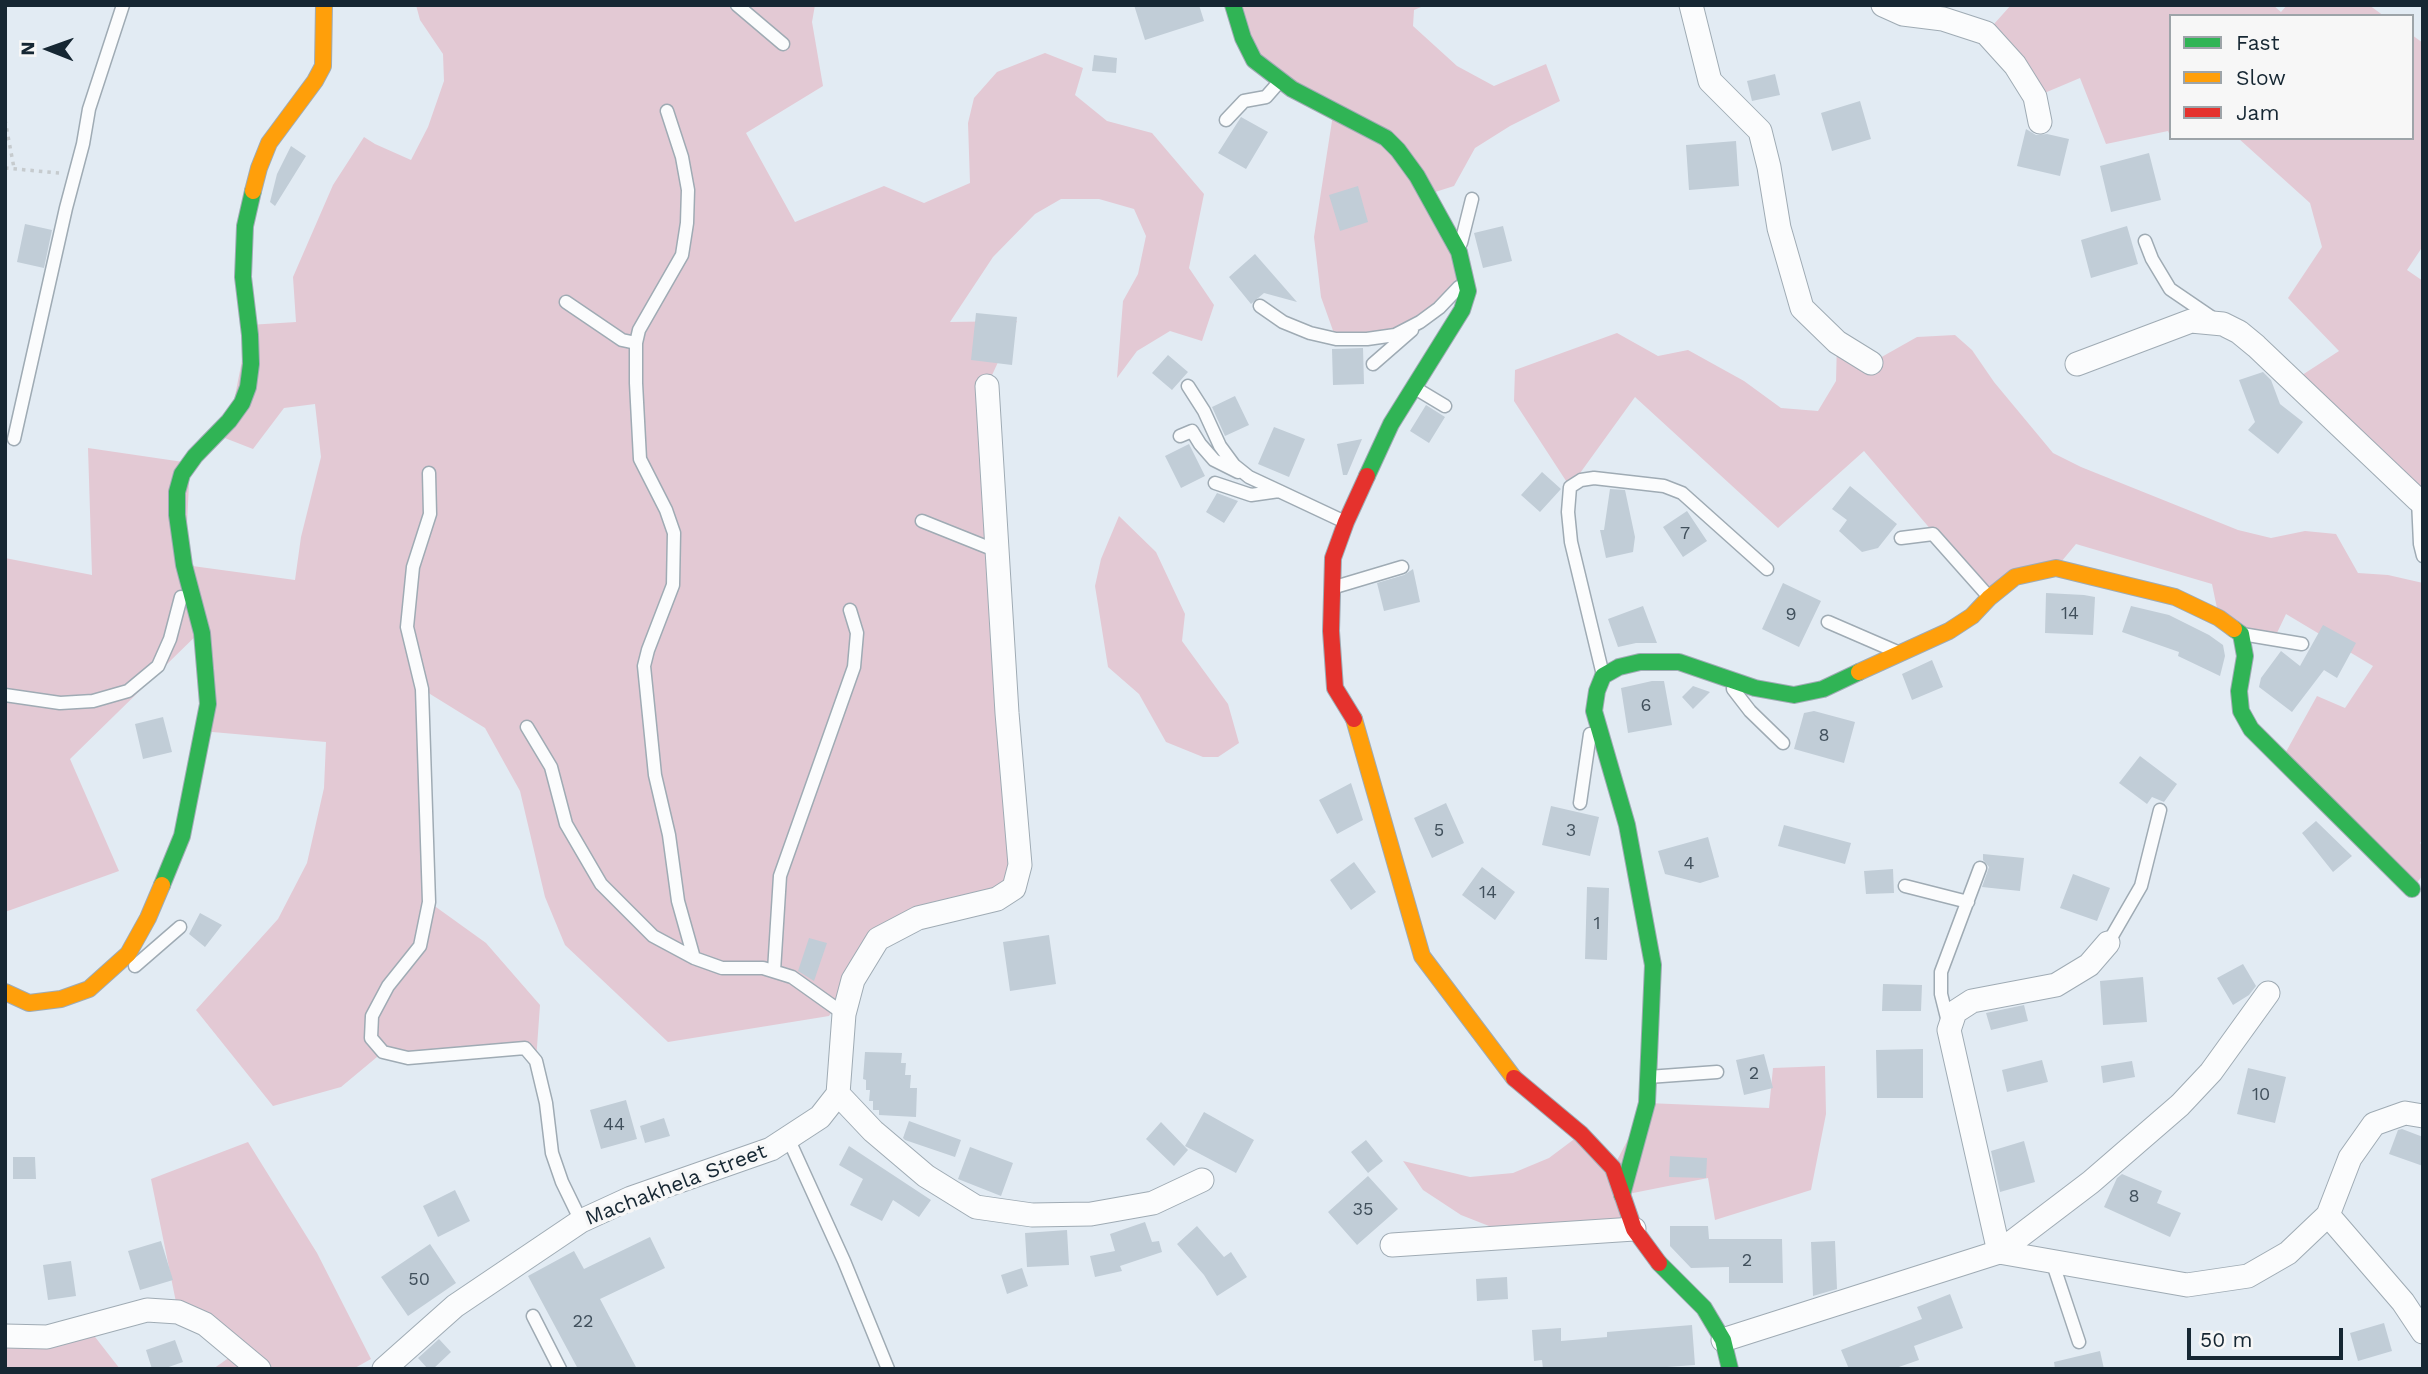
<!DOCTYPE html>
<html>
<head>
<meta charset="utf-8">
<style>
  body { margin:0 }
  #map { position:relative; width:2428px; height:1374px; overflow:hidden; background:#e2ebf3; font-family:"Work Sans",sans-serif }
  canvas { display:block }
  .frame { position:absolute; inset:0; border:7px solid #162733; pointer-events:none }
  .legend { position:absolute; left:2169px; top:14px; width:245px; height:126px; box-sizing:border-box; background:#f7f7f7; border:2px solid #9da4a9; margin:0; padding:9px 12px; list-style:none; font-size:21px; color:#162733 }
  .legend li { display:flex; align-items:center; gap:14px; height:35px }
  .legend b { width:35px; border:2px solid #9da4a9 }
  .north { position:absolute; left:14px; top:14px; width:70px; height:70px; -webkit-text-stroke:5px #f7f7f7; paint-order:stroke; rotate:271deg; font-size:19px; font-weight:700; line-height:28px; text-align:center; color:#162733 }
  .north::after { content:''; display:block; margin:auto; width:24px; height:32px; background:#162733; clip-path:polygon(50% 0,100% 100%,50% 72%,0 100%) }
  .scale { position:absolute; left:2187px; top:1328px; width:156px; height:32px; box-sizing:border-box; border:4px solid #162733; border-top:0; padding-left:9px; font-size:21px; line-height:24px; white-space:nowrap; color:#162733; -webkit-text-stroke:5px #f7f7f7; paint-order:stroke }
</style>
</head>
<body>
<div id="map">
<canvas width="2428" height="1374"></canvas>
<div class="frame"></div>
<ul class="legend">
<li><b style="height:9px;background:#30b455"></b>Fast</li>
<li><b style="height:9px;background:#ff9f0a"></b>Slow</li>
<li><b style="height:9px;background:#e5322d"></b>Jam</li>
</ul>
<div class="north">N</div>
<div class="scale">50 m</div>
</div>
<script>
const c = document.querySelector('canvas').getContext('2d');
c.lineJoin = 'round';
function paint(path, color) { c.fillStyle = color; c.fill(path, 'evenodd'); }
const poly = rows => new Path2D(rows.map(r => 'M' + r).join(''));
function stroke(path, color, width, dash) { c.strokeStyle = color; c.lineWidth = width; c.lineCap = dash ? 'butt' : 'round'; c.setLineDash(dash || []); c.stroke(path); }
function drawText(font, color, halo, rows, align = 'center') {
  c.font = font + ' "Work Sans",sans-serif'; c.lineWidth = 7; c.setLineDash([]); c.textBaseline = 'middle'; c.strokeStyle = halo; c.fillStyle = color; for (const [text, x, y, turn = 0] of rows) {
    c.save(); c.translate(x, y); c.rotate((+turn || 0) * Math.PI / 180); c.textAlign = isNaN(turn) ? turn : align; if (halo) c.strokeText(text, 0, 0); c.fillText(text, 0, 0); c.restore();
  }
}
paint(poly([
  [416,5,815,5,812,22,823,86,746,133,795,222,884,186,924,203,970,183,968,123,974,98,997,72,1045,53,1083,68,1075,95,1107,121,1152,133,1204,194,1189,268,1214,305,1202,341,1170,331,1137,351,1117,378,1123,301,1138,274,1146,236,1134,209,1099,199,1061,199,1035,214,993,257,950,322,1017,321,987,386,1014,888,878,939,829,1016,668,1042,565,945,545,897,520,791,485,728,422,689,429,902,486,943,540,1005,536,1061,524,1048,447,1055,383,1052,341,1087,273,1106,196,1010,278,919,307,863,324,788,326,742,201,731,209,623,70,759,119,871,5,912,5,558,92,575,88,448,190,463,185,565,295,580,301,537,321,457,315,404,284,408,253,449,212,433,233,406,249,325,296,322,293,277,333,185,364,137,375,144,411,160,428,127,444,81,443,54,420,20],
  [1239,5,1426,5,1414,10,1413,26,1457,66,1494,86,1546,64,1560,101,1510,126,1475,148,1454,186,1429,194,1466,279,1395,335,1336,339,1321,297,1314,237,1334,108,1257,55],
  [2011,5,2273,5,2281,12,2287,5,2369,5,2384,16,2171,16,2171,138,2168,131,2106,144,2080,78,2035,97,1986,33],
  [2412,35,2423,43,2423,246,2407,270,2423,281,2423,501,2293,381,2339,351,2288,298,2322,247,2310,203,2238,138,2412,138],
  [1617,333,1658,356,1688,350,1744,381,1781,408,1818,411,1836,381,1837,342,1871,363,1917,337,1955,335,1972,350,1994,382,2053,453,2081,467,2238,530,2271,538,2305,531,2336,534,2358,573,2388,575,2423,583,2423,839,2420,843,2423,846,2423,875,2412,889,2282,759,2317,696,2345,708,2373,666,2286,614,2276,635,2241,634,2219,618,2212,584,2076,544,2056,568,1989,598,1864,451,1778,528,1635,397,1570,487,1514,401,1515,370],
  [1119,516,1156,552,1185,614,1182,641,1228,704,1239,743,1218,757,1203,757,1166,742,1139,694,1108,667,1095,586,1101,559],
  [1825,1066,1826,1114,1811,1190,1715,1220,1708,1178,1623,1195,1634,1229,1517,1237,1461,1215,1423,1190,1403,1161,1470,1177,1513,1173,1549,1158,1581,1134,1613,1168,1647,1103,1769,1108,1773,1068],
  [248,1142,317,1253,371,1359,353,1369,213,1369,237,1352,178,1312,151,1179],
  [92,1333,120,1369,5,1369,5,1343]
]), '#e3c9d4');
paint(poly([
  [1134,5,1199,5,1204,21,1145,40],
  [1094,55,1117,58,1116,73,1092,71],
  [1775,74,1780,95,1752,101,1747,81],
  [1860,101,1871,139,1832,151,1821,113],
  [1241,117,1268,132,1246,169,1218,153],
  [2026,129,2036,135,2047,134,2069,139,2060,176,2017,166],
  [1736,141,1739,186,1689,190,1686,145],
  [291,146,306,156,275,206,270,202,277,174],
  [2149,153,2161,200,2111,212,2100,166],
  [1358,186,1368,222,1340,231,1329,195],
  [25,224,52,230,44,268,17,262],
  [1503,226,1512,261,1483,268,1474,233],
  [2127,226,2138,264,2091,278,2081,240],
  [1255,254,1297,302,1264,293,1251,304,1229,277],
  [976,313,1017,317,1012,365,971,360],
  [1363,348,1364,384,1333,385,1332,349],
  [1168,355,1188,372,1172,390,1152,373],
  [2263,372,2271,380,2280,404,2303,422,2278,454,2248,430,2255,422,2239,380],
  [1235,396,1249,425,1225,436,1212,407],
  [1426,405,1445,417,1429,443,1410,431],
  [1274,427,1305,439,1289,477,1258,464],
  [1362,439,1347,475,1343,475,1337,444],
  [1189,444,1205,476,1181,488,1165,456],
  [1542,472,1561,489,1540,512,1521,495],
  [1850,486,1897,524,1878,548,1862,552,1839,531,1847,520,1832,509],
  [1610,489,1625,490,1635,537,1633,552,1606,558,1600,530,1604,530],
  [1217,493,1238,501,1224,523,1206,512],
  [1687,511,1707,541,1683,557,1663,527],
  [1413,569,1420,602,1384,611,1377,583,1404,575],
  [1783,583,1821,601,1799,647,1762,629],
  [2046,593,2084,595,2095,597,2093,635,2045,633],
  [1643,606,1657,643,1636,643,1618,647,1608,619],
  [2131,606,2169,615,2209,635,2223,645,2225,656,2220,676,2178,656,2179,652,2122,632],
  [2323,625,2356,643,2337,678,2324,670,2292,712,2259,687,2261,678,2281,651,2300,666],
  [1932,660,1943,687,1912,700,1902,674],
  [1652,681,1664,681,1672,725,1628,733,1621,688],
  [1693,686,1710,692,1693,709,1682,697],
  [1814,711,1855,722,1844,763,1794,749,1804,713],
  [163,717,172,752,143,759,135,724],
  [2140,756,2177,784,2164,802,2152,797,2147,804,2119,783],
  [1351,783,1363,820,1337,834,1319,800],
  [1446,803,1464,843,1432,858,1414,818],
  [1551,806,1599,817,1590,856,1542,845],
  [2316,821,2352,856,2333,872,2302,833],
  [1784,825,1851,843,1845,864,1778,846],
  [1708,837,1719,877,1700,883,1665,874,1658,851],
  [1983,854,2024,858,2020,891,1982,887,1989,867,1983,860],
  [1354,862,1376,892,1351,910,1330,880],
  [1482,867,1515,892,1495,920,1462,895],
  [1893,869,1894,893,1866,894,1864,871],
  [2073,874,2110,888,2097,921,2060,908],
  [1587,887,1609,888,1607,960,1585,959],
  [200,913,222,925,205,947,189,934],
  [1049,935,1056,984,1010,991,1003,942],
  [809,938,827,943,814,981,798,971],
  [2243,964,2256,986,2249,995,2233,1005,2217,978],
  [2143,977,2147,1022,2103,1025,2100,981],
  [1883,984,1922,985,1921,1011,1882,1011],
  [2024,1005,2028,1021,1991,1030,1986,1013],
  [1923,1049,1923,1098,1877,1098,1876,1050],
  [865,1052,902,1053,901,1063,906,1063,905,1075,911,1075,910,1088,917,1088,916,1117,879,1115,879,1110,873,1110,873,1101,869,1101,870,1090,866,1090,866,1080,863,1079],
  [1764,1054,1773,1088,1744,1095,1736,1060],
  [2042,1060,2048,1082,2007,1092,2002,1070],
  [2132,1061,2135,1077,2103,1083,2101,1066],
  [2248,1068,2286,1077,2275,1123,2237,1114],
  [626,1100,637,1139,601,1149,590,1110],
  [1204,1112,1254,1140,1236,1173,1185,1146],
  [664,1118,670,1136,645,1143,640,1126],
  [909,1121,961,1140,955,1157,905,1140,903,1138],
  [1161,1122,1188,1150,1174,1166,1146,1139],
  [2402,1129,2423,1137,2423,1166,2389,1154,2398,1130],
  [1366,1140,1383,1161,1368,1173,1351,1152],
  [2024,1141,2035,1182,2000,1192,1991,1151],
  [849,1146,931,1200,919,1217,893,1200,882,1221,850,1205,863,1179,839,1165],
  [970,1147,1013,1163,1001,1196,958,1179],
  [1670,1156,1707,1158,1706,1178,1669,1177],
  [13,1157,35,1157,36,1179,13,1179],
  [2122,1174,2162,1191,2157,1203,2181,1213,2170,1237,2104,1207,2117,1178],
  [1368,1176,1398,1209,1357,1245,1328,1212],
  [455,1190,470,1221,438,1237,423,1206],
  [1145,1222,1152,1242,1159,1241,1162,1252,1120,1266,1122,1271,1095,1277,1090,1256,1115,1251,1110,1234],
  [1197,1226,1224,1257,1231,1252,1247,1277,1217,1296,1204,1275,1177,1244],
  [1670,1226,1708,1226,1709,1239,1782,1239,1783,1283,1729,1283,1729,1267,1691,1268,1670,1246],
  [1067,1230,1069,1265,1027,1267,1025,1233],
  [650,1237,665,1268,600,1299,637,1369,578,1369,528,1276,574,1251,584,1269],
  [161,1241,173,1280,140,1290,128,1251],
  [1835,1241,1837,1289,1813,1296,1811,1242],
  [430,1244,456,1283,408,1316,381,1277],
  [71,1261,76,1296,48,1300,43,1265],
  [1022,1268,1028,1286,1007,1294,1001,1275],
  [1507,1277,1508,1299,1477,1301,1476,1279],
  [1950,1294,1963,1328,1914,1346,1919,1360,1893,1369,1849,1369,1841,1350,1922,1319,1917,1307],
  [2384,1323,2392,1351,2358,1361,2350,1333],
  [1692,1325,1695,1365,1639,1369,1543,1369,1542,1360,1534,1361,1532,1330,1561,1328,1561,1341,1607,1337,1607,1332],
  [439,1339,451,1352,433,1369,428,1369,418,1358],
  [175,1340,183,1362,163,1369,152,1369,146,1350],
  [2100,1351,2104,1369,2055,1369,2054,1362]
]), '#c1cdd7');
const lane = poly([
  [737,5,783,44],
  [667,111,682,157,688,190,687,223,682,255,639,330,636,343,636,383,640,459,666,510,674,533,673,585,648,650,644,666,655,775,669,835,678,901,694,958,722,968,763,968,792,977,844,1014],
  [1226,120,1244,101,1266,97,1280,81],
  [2145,241,2152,259,2170,289,2214,319],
  [1461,243,1472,199],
  [566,302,622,340,636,343],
  [1260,306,1283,322,1310,333,1336,339,1367,339,1395,335,1420,322,1439,308,1459,287],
  [1373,364,1412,330],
  [1188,386,1204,411,1220,446,1234,465,1249,477,1279,491],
  [1415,388,1445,406],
  [1180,436,1192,431,1200,444,1214,460,1238,472],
  [14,439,66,208,83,144,89,109,123,5],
  [429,473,430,514,413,567,407,627,422,689,429,902,420,946,388,986,372,1016,371,1038,383,1052,408,1058,525,1048,536,1061,546,1103,552,1153,562,1182,581,1221],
  [1215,483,1251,495,1279,491,1345,522],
  [2418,500,2420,544,2423,556],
  [922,521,997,551],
  [1901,538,1933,534,1989,597],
  [1335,587,1402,567],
  [1828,622,1895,651],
  [2242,634,2302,644],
  [1603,675,1571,542,1568,512,1570,487,1581,480,1594,478,1664,486,1682,493,1767,569],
  [1733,689,1750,711,1783,743],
  [5,695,60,703,93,701,128,691,158,666,170,639,181,597],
  [527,727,551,767,566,824,601,884,653,936,694,958],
  [1580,803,1590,734],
  [1905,886,1968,902],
  [2108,943,2141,886,2160,810],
  [135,966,180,927],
  [774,971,780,876,854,667,857,633,850,610],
  [1948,1022,1941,994,1941,972,1980,868],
  [1648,1077,1717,1072],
  [788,1138,844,1261,888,1369],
  [2052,1261,2079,1342],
  [533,1316,560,1369]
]);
const street = poly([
  [1691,5,1710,81,1760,131,1769,167,1779,228,1802,308,1837,342,1871,363],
  [1883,5,1903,14,1943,19,1986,33,2015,65,2035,97,2040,122],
  [2077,364,2191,321,2223,324,2239,332,2256,346,2418,500,2423,501],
  [2108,943,2089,965,2056,985,1972,1001,1955,1012,1949,1030,1999,1252,2187,1285,2248,1276,2288,1253,2328,1215,2350,1158,2374,1124,2405,1113,2423,1116],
  [838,1094,844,1014,853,980,878,939,918,918,997,899,1014,888,1020,865,1007,713,987,386],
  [2328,1215,2403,1302,2423,1332],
  [1392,1245,1634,1229],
  [5,1336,47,1337,147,1310,178,1312,205,1324,259,1369],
  [1723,1340,1999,1252,2091,1182,2180,1105,2211,1072,2268,993],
  [384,1369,455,1306,581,1221,631,1198,771,1149,820,1117,838,1094,873,1131,926,1176,976,1207,1032,1215,1091,1214,1153,1203,1202,1180]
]);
const fast = poly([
  [1233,5,1243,38,1254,60,1292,89,1386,138,1398,150,1417,176,1459,252,1468,291,1462,310,1391,424,1367,476],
  [2234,629,2241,634,2245,656,2239,691,2241,711,2251,729,2412,889],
  [162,885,182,836,208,704,202,633,184,565,177,515,177,492,182,474,195,456,229,421,242,403,248,387,251,364,250,335,243,277,245,226,253,191],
  [1622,1195,1647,1103,1653,965,1627,825,1594,711,1597,691,1603,676,1619,667,1640,662,1679,662,1755,688,1794,695,1823,689,1859,672],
  [1659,1263,1704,1308,1723,1340,1730,1369]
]);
const slow = poly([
  [253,191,259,168,269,143,315,81,323,66,324,5],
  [1859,672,1949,631,1972,616,1989,598,2015,577,2056,568,2175,597,2219,618,2234,629],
  [1354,719,1422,956,1514,1078],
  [5,992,29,1003,61,999,89,989,128,954,148,918,162,885]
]);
const jam = poly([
  [1354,719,1335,688,1331,631,1333,558,1346,522,1367,476],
  [1514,1078,1581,1134,1613,1168,1634,1229,1659,1263]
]);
stroke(lane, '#9fabb4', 15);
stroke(street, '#9fabb4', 25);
stroke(fast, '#9fabb4', 18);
stroke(slow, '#9fabb4', 18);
stroke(jam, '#9fabb4', 18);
stroke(poly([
  [5,120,14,168],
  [5,168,59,173]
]), '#c6cbce', 3.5, [3.5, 5]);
stroke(lane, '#fbfcfd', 12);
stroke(street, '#fbfcfd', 23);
stroke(fast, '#30b455', 16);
stroke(slow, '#ff9f0a', 16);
stroke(jam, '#e5322d', 16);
drawText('18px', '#41505c', null, [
  ["7",1685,534],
  ["14",2070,614],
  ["9",1791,615],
  ["6",1646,706],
  ["8",1824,736],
  ["5",1439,831],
  ["3",1571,831],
  ["4",1689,864],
  ["14",1488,893],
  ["1",1597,924],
  ["2",1754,1074],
  ["10",2261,1095],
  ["44",614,1125],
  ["8",2134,1197],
  ["35",1363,1210],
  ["2",1747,1261],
  ["50",419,1280],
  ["22",583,1322]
]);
drawText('21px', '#162733', '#f7f7f7', [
  ["Machakhela Street",676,1185,-21]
]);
</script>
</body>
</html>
